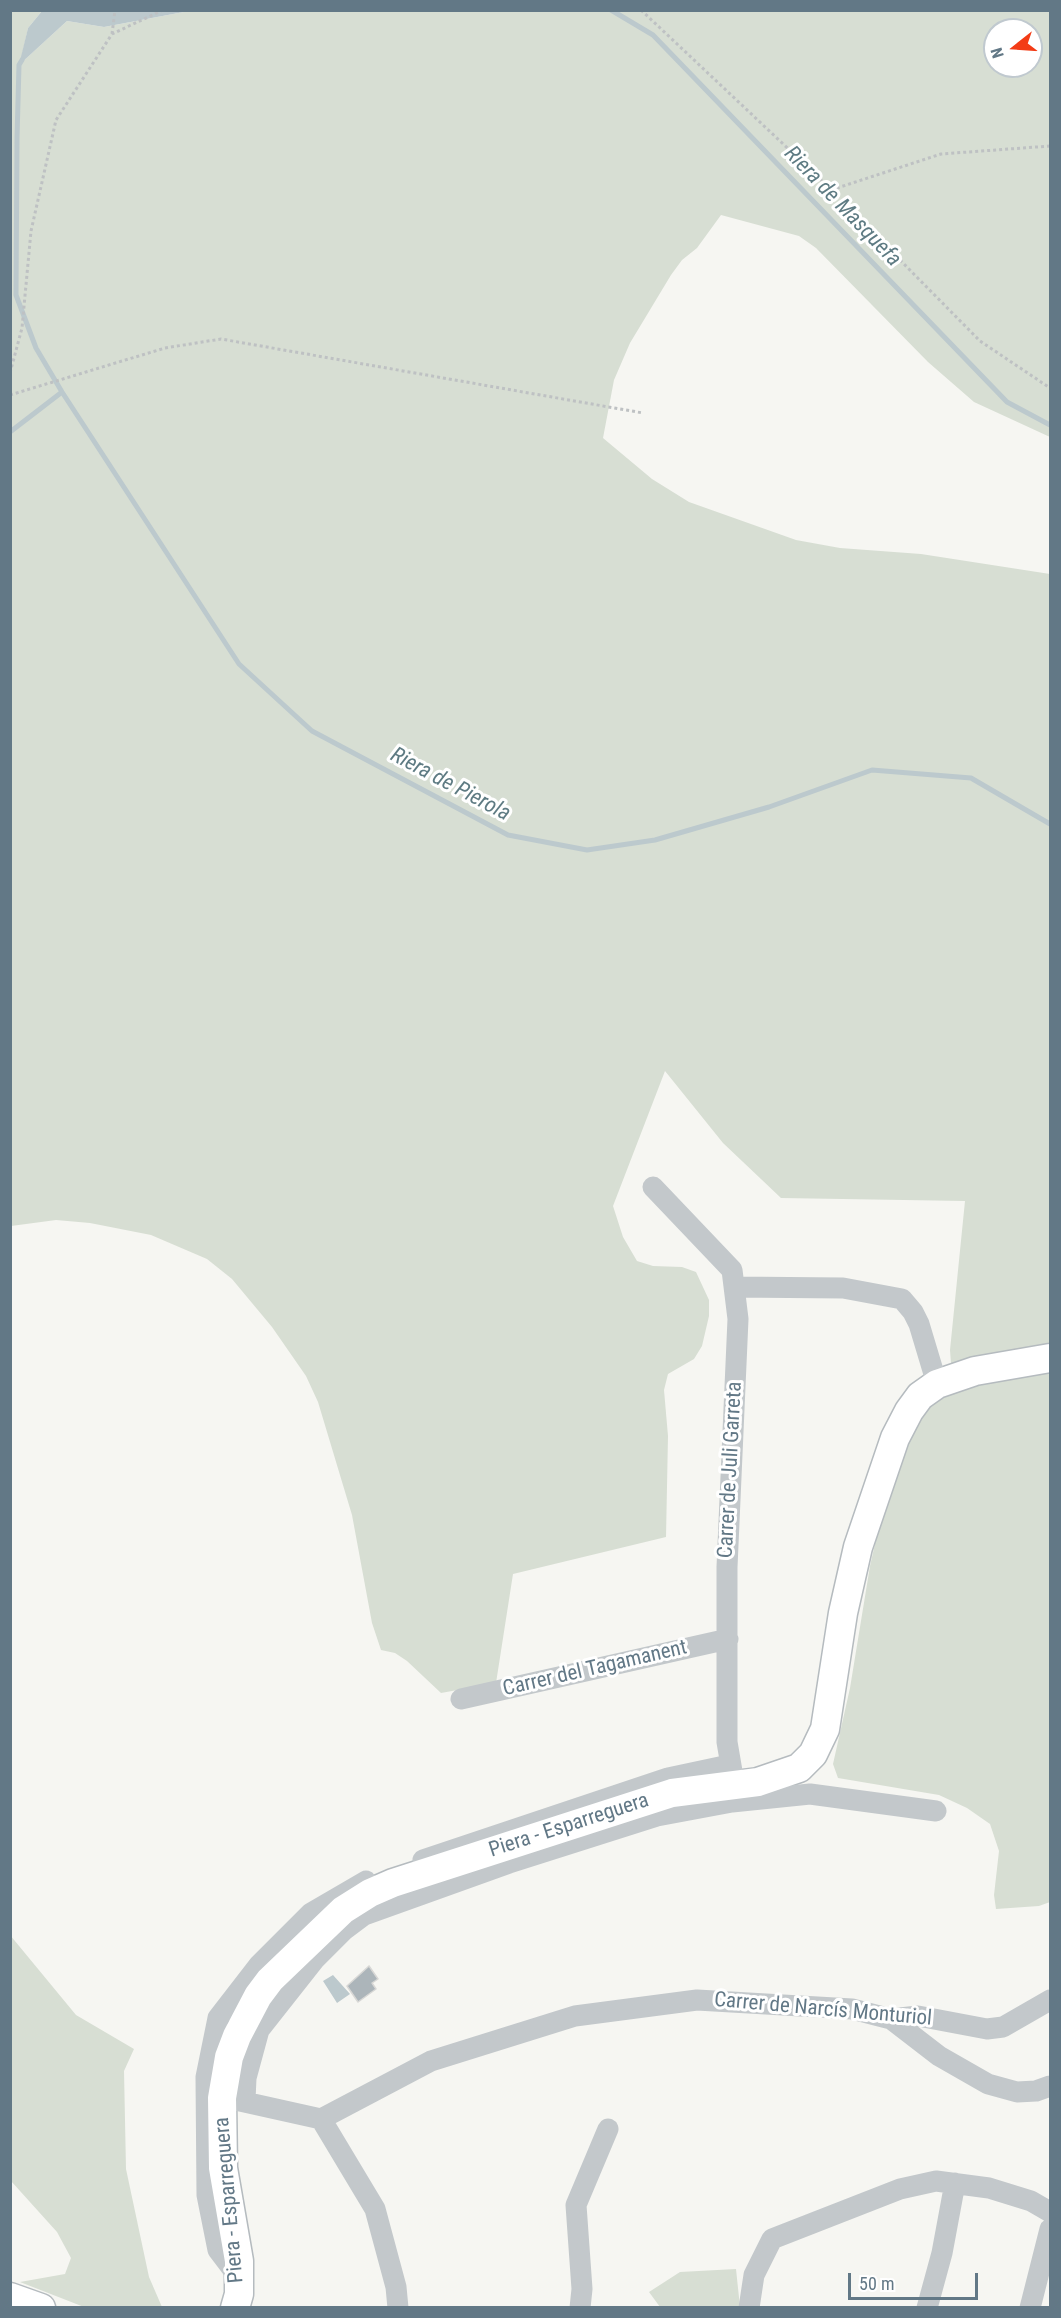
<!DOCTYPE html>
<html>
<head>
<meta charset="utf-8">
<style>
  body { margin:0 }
  #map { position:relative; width:1061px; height:2318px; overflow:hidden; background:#f6f6f2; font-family:"Roboto Condensed",sans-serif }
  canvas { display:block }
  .frame { position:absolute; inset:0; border:12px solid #627886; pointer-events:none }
  .north { position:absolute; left:983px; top:18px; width:60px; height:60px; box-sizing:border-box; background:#fff; border:2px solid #c0c9cf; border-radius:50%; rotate:253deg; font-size:16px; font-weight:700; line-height:24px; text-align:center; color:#627886 }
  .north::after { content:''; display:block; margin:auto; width:21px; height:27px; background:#f33c16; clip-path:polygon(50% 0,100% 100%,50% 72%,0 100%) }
  .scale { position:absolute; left:848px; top:2273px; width:130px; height:27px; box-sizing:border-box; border:3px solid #627886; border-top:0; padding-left:8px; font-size:18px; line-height:21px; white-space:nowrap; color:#627886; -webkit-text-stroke:4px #fff; paint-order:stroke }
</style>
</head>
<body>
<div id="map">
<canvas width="1061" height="2318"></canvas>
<div class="frame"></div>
<div class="north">N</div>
<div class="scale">50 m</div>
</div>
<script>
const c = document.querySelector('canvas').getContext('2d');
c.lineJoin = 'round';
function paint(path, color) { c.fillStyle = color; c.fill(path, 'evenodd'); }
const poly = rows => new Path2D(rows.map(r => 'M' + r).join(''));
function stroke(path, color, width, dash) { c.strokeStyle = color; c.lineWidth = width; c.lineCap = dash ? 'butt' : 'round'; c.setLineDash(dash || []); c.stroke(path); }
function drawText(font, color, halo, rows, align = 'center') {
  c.font = font + ' "Roboto Condensed",sans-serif'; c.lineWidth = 6; c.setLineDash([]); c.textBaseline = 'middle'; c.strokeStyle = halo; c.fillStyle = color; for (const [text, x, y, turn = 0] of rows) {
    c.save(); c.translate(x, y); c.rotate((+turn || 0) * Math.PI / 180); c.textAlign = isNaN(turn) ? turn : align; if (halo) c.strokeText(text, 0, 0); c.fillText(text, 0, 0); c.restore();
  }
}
paint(poly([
  [10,11,42,11,28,28,20,64,67,21,104,27,189,11,1050,11,1050,437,974,402,928,362,816,248,799,236,721,215,697,248,682,260,671,275,630,343,614,380,603,438,652,479,689,502,796,540,840,548,921,554,1050,574,1050,1902,1039,1906,996,1909,994,1895,999,1851,990,1824,967,1808,939,1795,838,1778,833,1764,850,1688,870,1566,882,1513,920,1407,953,1391,950,1350,965,1201,781,1198,723,1143,665,1071,613,1206,623,1237,637,1261,653,1266,682,1267,696,1272,709,1300,709,1316,702,1346,694,1359,668,1374,664,1390,668,1436,666,1537,513,1574,496,1683,441,1693,407,1661,395,1653,381,1650,372,1623,352,1515,318,1402,306,1376,272,1327,232,1279,207,1259,151,1235,90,1223,56,1220,11,1226],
  [995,30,1031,30,1031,66,995,66],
  [10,1935,76,2015,134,2049,124,2071,126,2169,149,2277,162,2307,84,2307,20,2282,65,2274,71,2258,57,2232,11,2181],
  [736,2269,740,2307,660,2307,649,2292,680,2272]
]), '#d7ded3');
paint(poly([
  [42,11,42,10,189,11,104,27,67,21,19,65,28,28],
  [333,1975,350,1994,337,2003,323,1981]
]), '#bcc9cd');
stroke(poly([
  [611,10,653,35,1007,402,1050,425],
  [22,60,19,65,17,138,16,295,36,348,62,392,239,664,312,731,508,835,587,850,655,840,769,807,872,770,971,778,1050,824],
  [10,432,62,392]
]), '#bcc9cd', 5);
const building = poly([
  [369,1966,378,1979,372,1983,376,1989,358,2002,347,1986,369,1966]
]);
paint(building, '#acb5ba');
stroke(building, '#d7d7d5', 1.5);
const secondary = poly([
  [10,2297,41,2308],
  [235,2308,239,2294,239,2261,223,2168,222,2098,229,2057,237,2036,258,1996,270,1980,343,1910,370,1893,393,1883,672,1793,758,1782,799,1768,813,1754,825,1729,843,1613,858,1547,895,1438,909,1411,920,1396,937,1384,975,1371,1050,1358]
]);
stroke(secondary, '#b5bbbf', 31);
stroke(poly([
  [641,10,815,174,980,341,1050,388],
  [112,34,115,10],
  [831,190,941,154,1050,146],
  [10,373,22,328,31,231,56,120,112,34,163,10],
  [10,395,165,348,221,339,643,413]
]), '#bec1c3', 3, [3, 3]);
stroke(poly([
  [653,1187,732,1270,738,1319,727,1567,727,1742,733,1777],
  [734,1287,843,1288,902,1299,913,1312,919,1324,937,1384],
  [461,1699,728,1639],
  [423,1860,668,1778,729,1765],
  [891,2019,939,2056,988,2084,1017,2092,1036,2091,1050,2086],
  [231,2099,321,2119,375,2209,396,2287,398,2308],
  [245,2100,246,2078,259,2030,315,1959,344,1930,364,1915,509,1863,657,1816,732,1802,810,1794,936,1811],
  [321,2119,431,2061,575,2016,697,2000,852,2009,891,2019,918,2016,987,2029,1003,2027,1050,2000],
  [240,2279,218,2250,207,2195,206,2077,218,2018,259,1965,311,1913,366,1881],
  [580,2308,582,2289,576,2205,608,2129],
  [749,2308,754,2275,772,2239,900,2189,936,2181,989,2188,1031,2201,1050,2212],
  [927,2308,942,2253,955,2183],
  [1030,2308,1050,2229]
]), '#c3c8cb', 21);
stroke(secondary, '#fff', 28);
drawText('21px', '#627886', '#fff', [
  ["Carrer de Juli Garreta",731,1470,-87],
  ["Carrer del Tagamanent",595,1669,-13],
  ["Piera - Esparreguera",569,1826,-18],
  ["Carrer de Narcís Monturiol",823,2010,5],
  ["Piera - Esparreguera",230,2200,-95]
]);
drawText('italic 22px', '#5e7b83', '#fff', [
  ["Riera de Masquefa",842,207,46],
  ["Riera de Pierola",450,785,28]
]);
</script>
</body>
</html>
